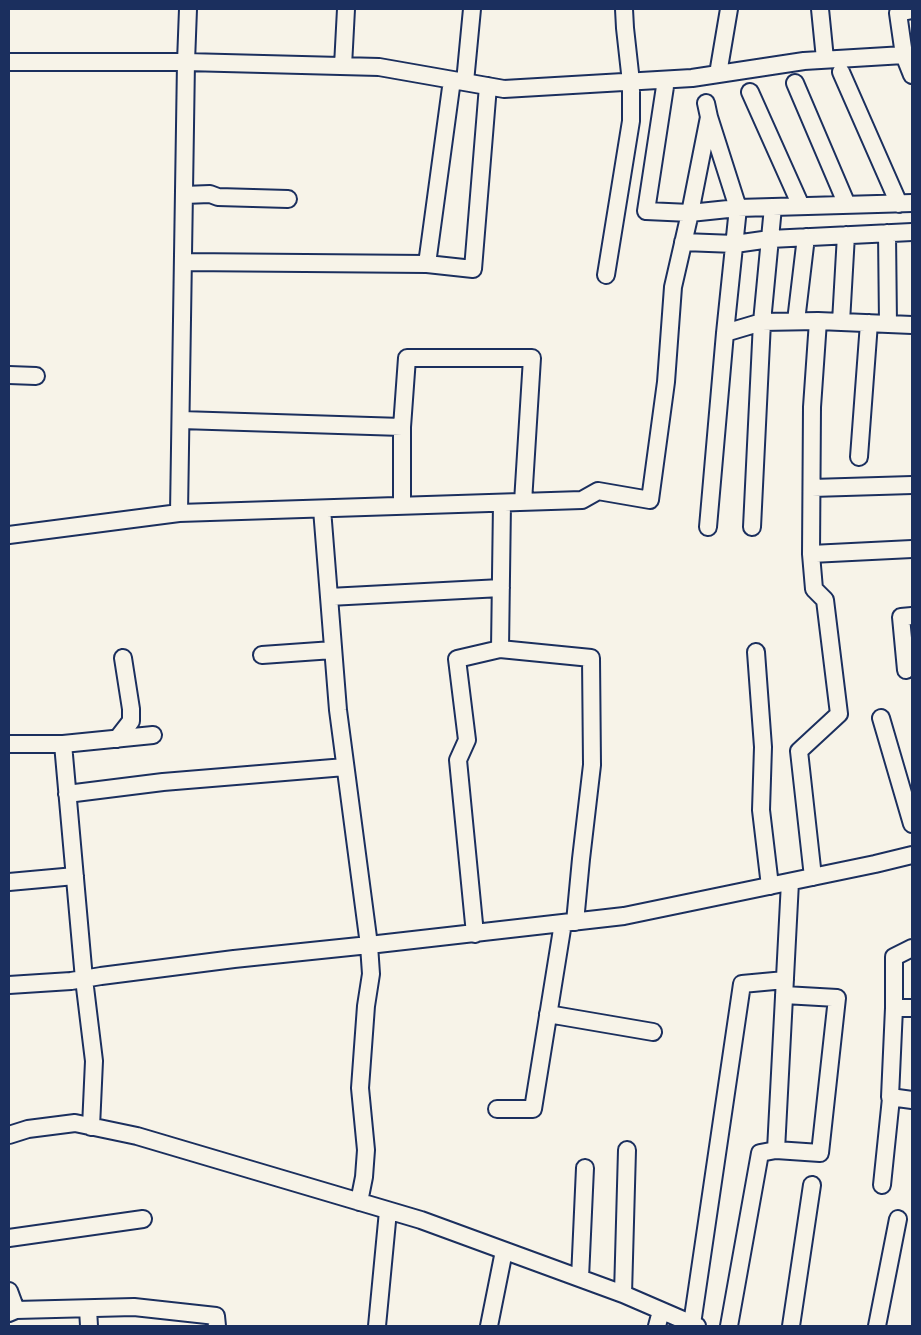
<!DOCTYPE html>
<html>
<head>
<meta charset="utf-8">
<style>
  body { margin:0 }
  #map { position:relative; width:921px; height:1335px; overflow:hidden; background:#f7f3e8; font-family:Caveat,sans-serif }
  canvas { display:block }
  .frame { position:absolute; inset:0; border:10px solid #1b2f5e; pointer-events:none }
</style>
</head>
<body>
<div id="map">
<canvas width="921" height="1335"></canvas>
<div class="frame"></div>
</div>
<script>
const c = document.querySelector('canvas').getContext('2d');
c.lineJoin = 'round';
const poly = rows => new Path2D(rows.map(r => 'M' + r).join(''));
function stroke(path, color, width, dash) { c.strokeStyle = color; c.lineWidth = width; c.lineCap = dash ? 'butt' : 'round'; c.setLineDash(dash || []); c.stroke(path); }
const minor = poly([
  [188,9,186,62,179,513,582,500,598,491,650,500,666,382,673,287,690,213,709,117],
  [820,9,825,59],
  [912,10,898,13,904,55,912,75],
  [9,62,186,62,379,67,504,89,692,78,804,61,904,55],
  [343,66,346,9],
  [841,72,899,204],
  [718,74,729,9],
  [452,80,427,264,473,269,488,86],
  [666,80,646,211,690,213,738,208,912,203],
  [465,82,472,9],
  [795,83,847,205],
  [750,92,801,206],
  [706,103,709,117,738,208,725,333,708,527],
  [184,195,210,194,218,197,288,199],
  [773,207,762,322,818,321],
  [887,233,888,324],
  [683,242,735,244,770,239,912,232],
  [183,262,427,264],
  [606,275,631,121,631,82,625,28,624,9],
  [796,321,806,237],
  [841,322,846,235],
  [912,325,818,321,812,407,811,554,912,549],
  [725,333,762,322,752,527],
  [9,375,36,376],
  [181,420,402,427,402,506],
  [402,427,407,358,532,358,523,502],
  [859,457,869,323],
  [812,488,912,485],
  [322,509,338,710,369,945,371,974,366,1006,360,1088,366,1150,364,1177,359,1202],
  [9,535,179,513],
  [811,554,814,589,825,600,839,714,799,751,813,877],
  [329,597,501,588],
  [500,649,591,658,592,765,581,859,575,922],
  [756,652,763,747,761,810,770,886],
  [262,655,333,650],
  [906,670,901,617,912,616],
  [881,718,912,824],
  [117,739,131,721,131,709,123,658],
  [9,744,63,744,153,735],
  [63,744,84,979,94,1061,91,1127],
  [67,794,163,782,345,767],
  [9,882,75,876],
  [475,934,458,760,467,740,457,659,500,649,502,503],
  [912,948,894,957,894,1008,912,1008],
  [9,985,71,981,101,976,234,959,369,945,624,916,875,864,912,855],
  [894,1008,890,1097,912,1100],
  [548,1014,653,1032],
  [497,1109,533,1109,563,923],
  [9,1135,28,1129,75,1123,137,1136,421,1220,623,1294,697,1326],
  [776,1150,820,1153,837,998,784,995],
  [882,1185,891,1098],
  [9,1238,143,1219],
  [580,1278,585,1168],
  [9,1291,16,1310],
  [623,1294,627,1150],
  [88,1309,89,1326],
  [9,1313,16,1310,134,1307,216,1316,217,1326],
  [692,1324,742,984,785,980],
  [377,1326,388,1211],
  [489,1326,504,1251],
  [657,1326,661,1311],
  [729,1326,760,1153,776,1150,790,882],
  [791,1326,812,1185],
  [877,1326,898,1219]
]);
stroke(minor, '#1b2f5e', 20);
stroke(minor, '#f7f3e8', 16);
</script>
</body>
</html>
